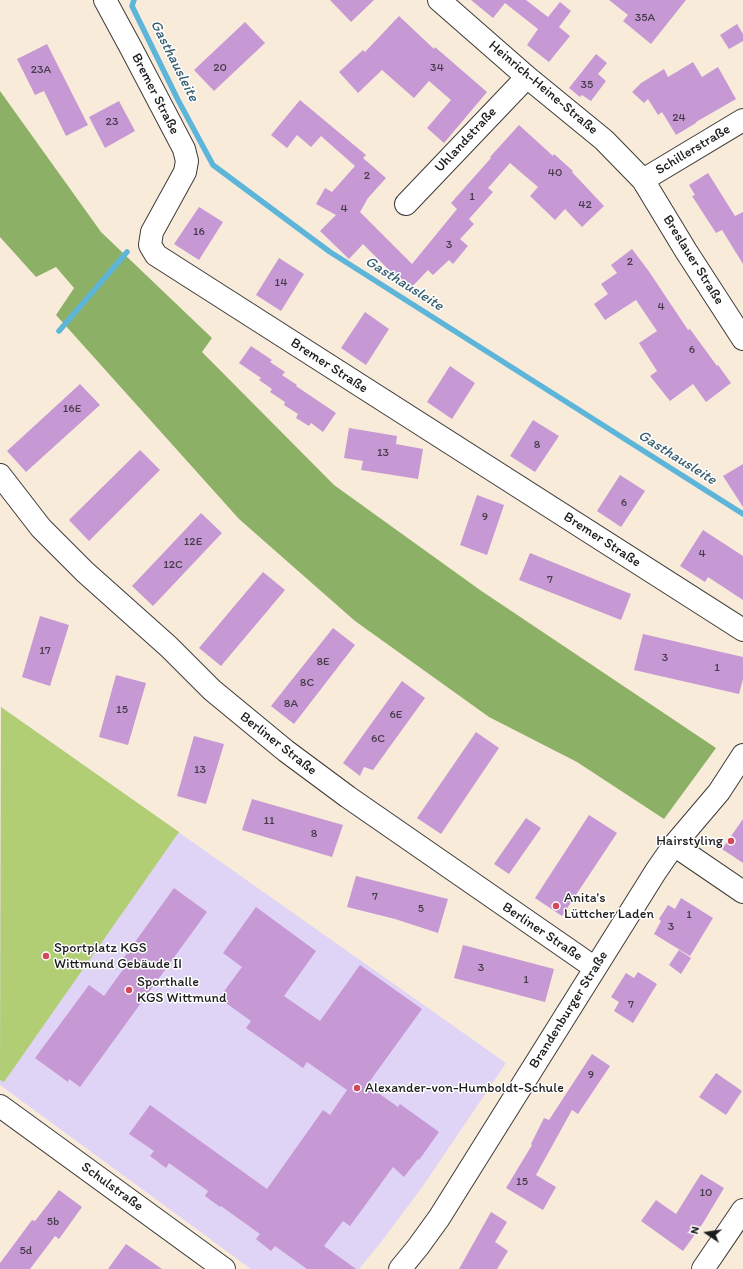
<!DOCTYPE html>
<html>
<head>
<meta charset="utf-8">
<style>
  body { margin:0 }
  #map { position:relative; width:743px; height:1269px; overflow:hidden; background:#f9ebda; font-family:Itim,sans-serif }
  canvas { display:block }
  .north { position:absolute; left:687px; top:1213px; width:40px; height:40px; -webkit-text-stroke:3px #fff; paint-order:stroke; rotate:283deg; font-size:11px; font-weight:700; line-height:16px; text-align:center; color:#1c1c1c }
  .north::after { content:''; display:block; margin:auto; width:14px; height:18px; background:#1c1c1c; clip-path:polygon(50% 0,100% 100%,50% 72%,0 100%) }
</style>
</head>
<body>
<div id="map">
<canvas width="743" height="1269"></canvas>
<div class="north">N</div>
</div>
<script>
const c = document.querySelector('canvas').getContext('2d');
c.lineJoin = 'round';
function paint(path, color) { c.fillStyle = color; c.fill(path, 'evenodd'); }
const poly = rows => new Path2D(rows.map(r => 'M' + r).join(''));
function stroke(path, color, width, dash) { c.strokeStyle = color; c.lineWidth = width; c.lineCap = dash ? 'butt' : 'round'; c.setLineDash(dash || []); c.stroke(path); }
function drawText(font, color, halo, rows, align = 'center') {
  c.font = font + ' Itim,sans-serif'; c.lineWidth = 3; c.setLineDash([]); c.textBaseline = 'middle'; c.strokeStyle = halo; c.fillStyle = color; for (const [text, x, y, turn = 0] of rows) {
    c.save(); c.translate(x, y); c.rotate((+turn || 0) * Math.PI / 180); c.textAlign = isNaN(turn) ? turn : align; if (halo) c.strokeText(text, 0, 0); c.fillText(text, 0, 0); c.restore();
  }
}
paint(poly([
  [1,707,506,1063,423,1186,381,1242,359,1269,251,1269,0,1085]
]), '#dfd4f5');
paint(poly([
  [1,707,179,832,4,1082,0,1080]
]), '#b1ce75');
paint(poly([
  [0,91,101,232,212,338,202,352,334,485,480,590,716,748,664,819,577,762,489,717,355,621,239,519,56,315,74,288,56,267,36,277,0,237]
]), '#8cb166');
stroke(poly([
  [134,0,132,6,178,100,213,165,330,252,743,514],
  [59,331,127,252]
]), '#5db5da', 5.5);
paint(poly([
  [330,0,374,0,351,22],
  [471,0,526,0,548,17,560,2,571,11,559,27,570,36,549,62,527,45,538,29,505,3,493,18],
  [609,0,686,0,651,44,623,21,628,15],
  [399,16,434,49,435,47,487,92,444,143,427,128,451,100,429,81,414,98,382,70,358,93,339,72,363,50,365,52],
  [245,22,265,43,214,91,194,70],
  [737,24,743,34,743,41,729,49,720,35],
  [47,44,88,125,66,136,44,91,35,95,17,59],
  [596,54,607,63,598,74,606,81,591,101,582,95,580,97,569,88],
  [693,62,702,77,718,67,736,99,696,122,696,123,676,135,662,112,658,115,648,99,644,103,632,92,641,83,664,69,668,77],
  [300,100,366,155,363,158,386,178,368,198,360,212,412,264,457,209,451,203,491,158,490,157,519,125,553,156,554,154,573,171,572,172,604,206,582,227,565,209,555,220,530,196,538,187,510,163,488,188,493,192,469,219,474,224,460,239,468,246,453,264,449,260,433,275,428,270,409,290,363,244,349,259,320,231,336,215,316,204,325,188,332,192,355,166,321,136,311,147,297,135,287,148,271,135],
  [119,101,135,131,105,148,89,117],
  [708,173,735,216,743,212,743,264,722,230,716,233,692,196,695,195,689,185],
  [199,207,223,222,199,260,174,244],
  [632,249,648,270,688,330,690,329,717,366,718,365,731,383,706,402,693,384,670,401,650,376,657,371,639,343,657,331,636,300,605,320,594,304,608,294,601,284,617,273,611,265],
  [279,258,304,274,281,311,256,295],
  [365,312,389,329,366,365,341,348],
  [251,346,272,360,270,362,285,372,282,375,297,385,296,386,336,413,323,432,311,423,309,426,296,418,298,414,284,405,285,402,270,392,272,389,259,380,261,378,239,363],
  [450,366,475,383,452,419,427,402],
  [80,384,100,405,26,472,7,451],
  [533,420,559,436,535,472,510,456],
  [349,428,397,436,396,444,423,449,418,479,361,470,363,461,344,458],
  [140,450,160,470,89,541,69,520],
  [743,464,743,507,723,476],
  [620,475,645,491,621,527,597,511],
  [477,495,504,505,487,555,460,545],
  [201,513,222,533,153,606,132,586],
  [703,530,743,556,743,600,708,577,705,582,680,566],
  [530,553,631,594,621,620,519,580],
  [263,572,285,590,221,666,199,648],
  [40,616,69,625,50,686,22,677],
  [333,628,355,645,294,724,271,706],
  [643,634,743,657,743,679,739,694,634,670],
  [116,675,146,683,128,745,99,737],
  [402,681,425,698,373,770,364,767,360,776,343,763],
  [476,732,499,748,441,834,417,818],
  [194,736,224,744,206,804,177,796],
  [252,799,343,825,332,857,242,830],
  [589,815,617,833,562,916,535,898],
  [526,818,541,828,509,874,494,864],
  [743,819,743,863,722,849],
  [356,876,448,899,438,933,395,919,347,907],
  [174,888,207,912,80,1087,69,1079,68,1082,35,1058,89,985,104,996,127,964,122,960],
  [681,898,713,918,690,956,654,934,661,921,659,919,668,905,675,909],
  [256,907,316,951,284,996,320,1021,360,965,422,1009,367,1085,398,1107,400,1104,439,1132,419,1160,418,1159,404,1177,393,1167,350,1226,343,1221,324,1246,356,1269,307,1269,275,1246,271,1251,256,1239,260,1234,221,1206,220,1207,205,1196,208,1191,169,1163,166,1168,150,1156,154,1151,129,1134,150,1105,267,1189,323,1110,330,1115,347,1090,307,1062,303,1068,246,1028,251,1021,219,998,242,967,223,953],
  [463,945,554,969,545,1002,454,978],
  [679,950,691,958,681,974,669,965],
  [638,972,657,984,633,1023,614,1011,619,1002,611,997,626,973,634,978],
  [592,1054,610,1066,578,1114,572,1110,536,1175,556,1187,543,1210,506,1188,532,1145,531,1144,544,1118,549,1120],
  [716,1073,742,1091,726,1115,699,1097],
  [701,1174,724,1188,703,1223,683,1251,641,1221,656,1200,676,1214],
  [59,1190,82,1207,59,1239,55,1236,30,1269,0,1269,0,1263,9,1251,32,1220,35,1221],
  [491,1212,507,1222,495,1242,508,1251,497,1269,459,1269],
  [126,1244,162,1269,108,1269]
]), '#c698d4');
const minor = poly([
  [105,0,131,48,184,149,187,161,185,172,152,232,150,245,156,255,743,630],
  [439,0,527,77,604,140,643,180,686,251,743,339],
  [643,180,743,120],
  [406,204,527,77],
  [0,475,41,528,85,572,169,647,212,690,286,751,348,797,595,968],
  [674,845,743,892],
  [0,1106,224,1269],
  [400,1269,418,1247,439,1218,656,871,674,845,719,792,743,755],
  [703,1269,743,1210]
]);
stroke(minor, '#3d3b38', 24);
stroke(minor, '#fff', 22);
for (const [x, y, r, color] of [
  [731,841,4,"#d1495b"],
  [556,906,4,"#d1495b"],
  [46,956,4,"#d1495b"],
  [129,990,4,"#d1495b"],
  [357,1088,4,"#d1495b"]
]) { const dot = new Path2D(); dot.arc(x, y, r, 0, 2 * Math.PI); c.fillStyle = color; c.fill(dot); stroke(dot, '#fff', 1.5); }
drawText('12px', '#463b4a', null, [
  ["35A",645,18],
  ["20",220,68],
  ["34",437,68],
  ["23A",41,70],
  ["35",587,85],
  ["24",679,118],
  ["23",112,122],
  ["40",555,173],
  ["2",367,176],
  ["1",472,197],
  ["42",585,205],
  ["4",344,209],
  ["16",199,232],
  ["3",449,245],
  ["2",630,262],
  ["14",281,283],
  ["4",661,307],
  ["6",692,350],
  ["16E",72,409],
  ["8",537,445],
  ["13",383,453],
  ["6",624,503],
  ["9",485,517],
  ["12E",193,542],
  ["4",702,554],
  ["12C",173,565],
  ["7",550,580],
  ["17",45,651],
  ["3",665,658],
  ["8E",323,662],
  ["1",717,668],
  ["8C",307,683],
  ["8A",291,704],
  ["15",122,710],
  ["6E",396,715],
  ["6C",378,739],
  ["13",200,770],
  ["11",269,821],
  ["8",314,834],
  ["7",375,897],
  ["5",421,909],
  ["1",689,915],
  ["3",671,927],
  ["3",481,968],
  ["1",526,980],
  ["7",631,1005],
  ["9",591,1075],
  ["15",522,1182],
  ["10",706,1193],
  ["5b",53,1222],
  ["5d",26,1251]
]);
drawText('14px', '#1c1c1c', '#fff', [
  ["Heinrich-Heine-Straße",543,88,40],
  ["Bremer Straße",155,94,63],
  ["Uhlandstraße",466,140,-47],
  ["Schillerstraße",693,150,-31],
  ["Breslauer Straße",693,260,58],
  ["Bremer Straße",329,366,33],
  ["Bremer Straße",602,540,33],
  ["Berliner Straße",278,744,38],
  ["Berliner Straße",542,932,34],
  ["Brandenburger Straße",569,1010,-58],
  ["Schulstraße",112,1187,36]
]);
drawText('14px', '#1c1c1c', '#fff', [
  ["Hairstyling",723,841,"right"],
  ["Anita's",564,898],
  ["Lüttcher Laden",564,914],
  ["Sportplatz KGS",54,948],
  ["Wittmund Gebäude II",54,964],
  ["Sporthalle",137,982],
  ["KGS Wittmund",137,998],
  ["Alexander-von-Humboldt-Schule",365,1088]
], 'left');
drawText('italic 15px', '#396171', '#fff', [
  ["Gasthausleite",174,61,63],
  ["Gasthausleite",404,284,32],
  ["Gasthausleite",677,458,32]
]);
</script>
</body>
</html>
